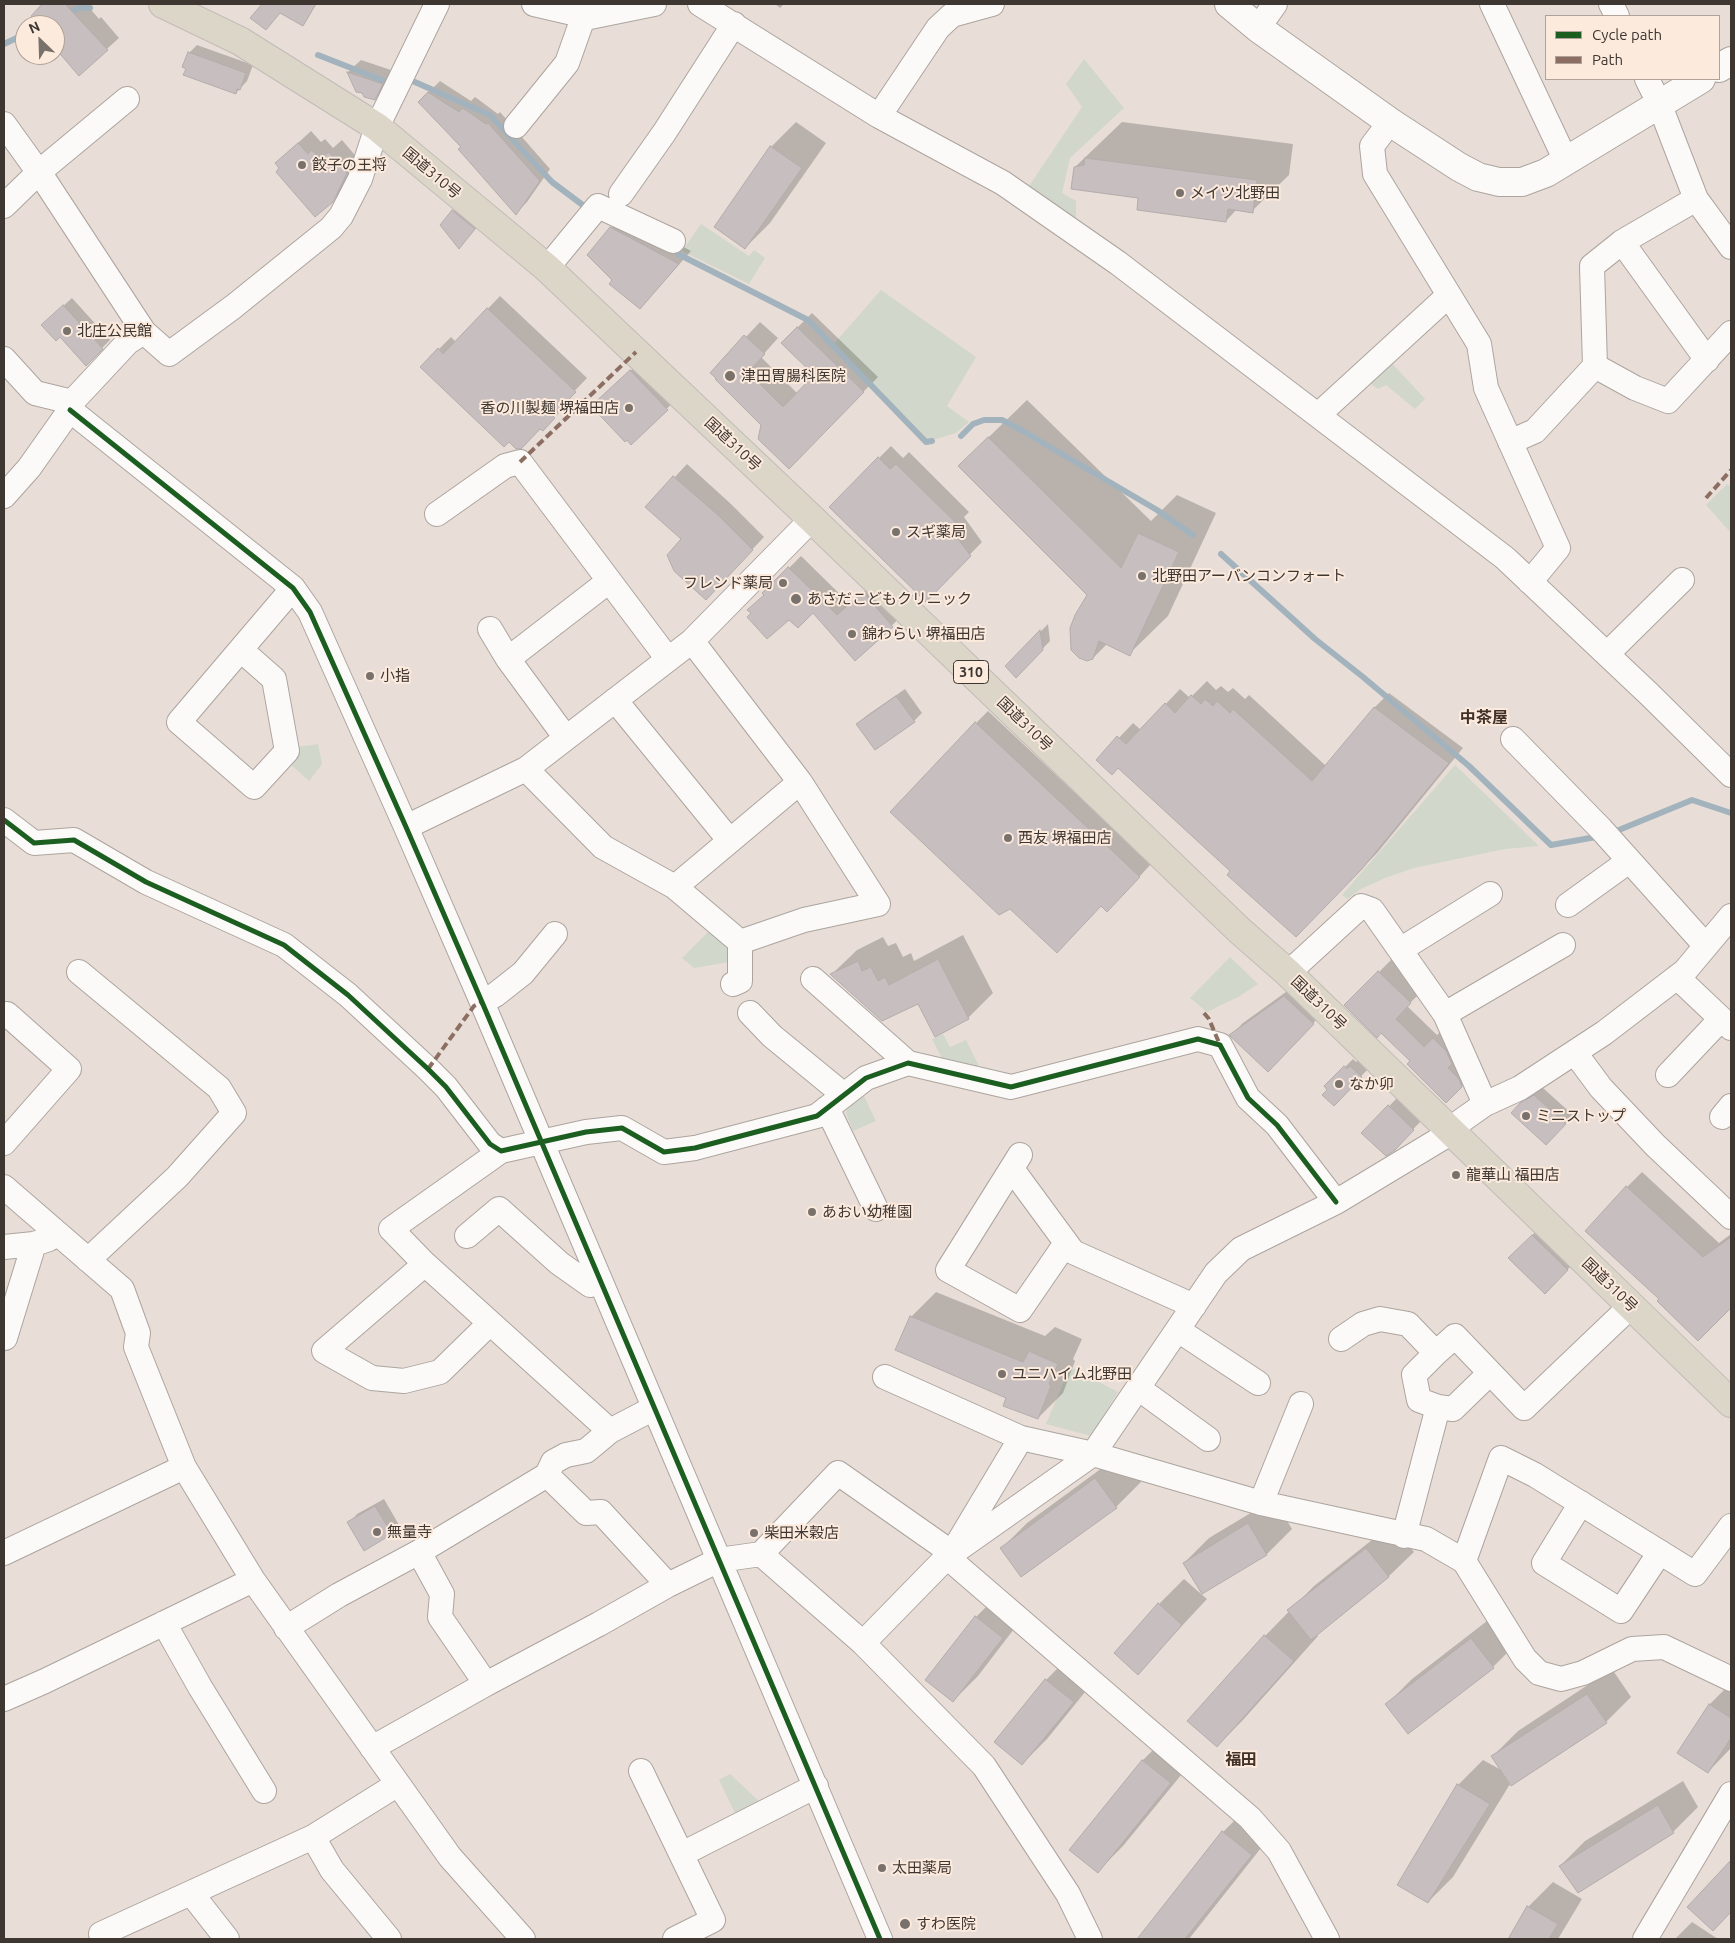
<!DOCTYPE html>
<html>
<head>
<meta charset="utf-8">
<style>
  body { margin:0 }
  #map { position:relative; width:1735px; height:1943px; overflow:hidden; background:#e8ded7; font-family:Ubuntu,sans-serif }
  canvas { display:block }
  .frame { position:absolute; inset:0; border:5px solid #3d3631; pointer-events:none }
  .legend { position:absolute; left:1545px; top:15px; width:175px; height:65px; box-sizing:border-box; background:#fceadd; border:1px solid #b0a298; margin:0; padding:6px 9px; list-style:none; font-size:15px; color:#3d3631 }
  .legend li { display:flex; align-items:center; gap:10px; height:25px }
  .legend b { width:25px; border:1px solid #b0a298 }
  .north { position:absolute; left:15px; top:15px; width:50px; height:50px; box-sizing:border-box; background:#fceadd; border:1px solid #b0a298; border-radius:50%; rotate:336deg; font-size:14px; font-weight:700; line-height:20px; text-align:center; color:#3d3631 }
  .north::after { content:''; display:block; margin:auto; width:18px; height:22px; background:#79716b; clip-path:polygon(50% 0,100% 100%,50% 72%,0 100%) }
</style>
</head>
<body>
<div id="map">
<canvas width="1735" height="1943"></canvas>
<div class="frame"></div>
<ul class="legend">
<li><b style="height:6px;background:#1b5e20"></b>Cycle path</li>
<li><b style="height:6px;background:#8d6e63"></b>Path</li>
</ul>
<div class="north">N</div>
</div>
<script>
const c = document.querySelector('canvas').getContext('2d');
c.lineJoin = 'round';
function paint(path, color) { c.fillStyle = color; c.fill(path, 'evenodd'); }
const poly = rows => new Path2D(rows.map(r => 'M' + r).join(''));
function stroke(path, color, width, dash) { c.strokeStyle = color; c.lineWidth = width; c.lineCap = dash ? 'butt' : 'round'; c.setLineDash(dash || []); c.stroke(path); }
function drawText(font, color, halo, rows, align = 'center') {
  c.font = font + ' Ubuntu,"Noto Sans JP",sans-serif'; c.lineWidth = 4; c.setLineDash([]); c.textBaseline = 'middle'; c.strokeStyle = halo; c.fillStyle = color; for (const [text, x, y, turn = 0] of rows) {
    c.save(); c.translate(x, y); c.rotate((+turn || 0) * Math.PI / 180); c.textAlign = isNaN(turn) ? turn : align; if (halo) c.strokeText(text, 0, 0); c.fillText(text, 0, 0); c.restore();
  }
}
paint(poly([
  [1084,59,1124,108,1070,158,1062,193,1076,201,1076,224,1027,189,1082,107,1066,84],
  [701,224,749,256,754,250,765,258,749,284,682,251],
  [881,290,976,357,947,406,969,422,956,433,926,442,832,346],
  [1389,360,1425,399,1415,409,1386,385,1378,389,1367,381],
  [1727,484,1731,487,1731,533,1706,505],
  [318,744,322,764,309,781,289,763,297,747],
  [1455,765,1539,846,1505,849,1414,868,1385,878,1361,889,1347,899,1342,895],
  [709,931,729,947,729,962,694,968,682,958],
  [1230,957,1258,984,1238,997,1207,1012,1190,998],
  [943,1034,950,1047,966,1040,984,1076,946,1066,932,1039],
  [862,1092,876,1121,853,1131,846,1113,848,1102],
  [1070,1367,1118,1392,1091,1436,1046,1424],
  [730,1774,762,1804,737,1817,719,1780]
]), '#d1d7ca');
paint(poly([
  [44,4,86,4,99,19,101,17,119,38,79,74,55,46,55,25,42,25,32,16],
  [263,4,316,4,303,24,280,11,252,18],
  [775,4,784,4,780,8],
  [197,45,253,65,247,81,236,93,187,68,189,53],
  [361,60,394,71,387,86,374,99,357,90,348,72],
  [440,81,471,101,475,97,498,114,500,112,550,169,527,202,516,213,462,146,419,102],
  [796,122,826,143,770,223,745,248,715,227,771,147],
  [1122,122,1293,144,1289,175,1252,211,1237,209,1226,221,1140,197,1075,167],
  [311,131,321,142,325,139,333,148,342,140,359,160,345,188,332,201,281,168,276,163],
  [461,203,483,221,459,247,453,211],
  [624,215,691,251,652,295,614,280,611,228],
  [500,296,587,378,564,402,567,405,556,416,551,412,540,427,520,448,439,349,451,337,456,342],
  [72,298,110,340,86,364,51,317],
  [812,313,878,377,789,467,762,425,712,373,760,322,778,338,761,357,798,394,816,375,782,343],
  [644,358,680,396,631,443,606,394],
  [1027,400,1151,521,1177,495,1216,513,1168,616,1129,654,1107,644,1093,658,1088,595,959,466],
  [891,446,903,458,909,452,969,512,964,517,982,542,926,600,830,507],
  [687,464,731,504,764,537,718,586,683,539,647,507],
  [801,556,850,604,875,582,904,614,856,659,813,611,764,593],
  [1048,624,1050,641,1024,668,1007,666],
  [1207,681,1216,690,1221,686,1228,692,1233,688,1245,699,1249,695,1326,766,1375,707,1389,693,1463,748,1377,853,1296,935,1232,871,1118,767,1098,760,1133,723,1141,730,1180,689,1190,698],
  [905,689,922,713,914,721,858,724,866,716],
  [988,711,1151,864,1120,898,976,723],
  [963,935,993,993,968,1018,832,974,857,950,883,937,888,946,896,943,903,957,911,953,914,961],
  [1392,959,1423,990,1407,1006,1437,1035,1446,1026,1474,1074,1446,1102,1411,1061,1381,1031,1346,1005],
  [1297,984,1325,1011,1268,1070,1231,1035,1243,1023],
  [1353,1059,1356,1062,1359,1059,1369,1068,1334,1104,1329,1090,1326,1086],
  [1543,1088,1573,1115,1554,1136,1521,1104,1530,1095],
  [1397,1098,1421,1121,1394,1149,1363,1133],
  [1642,1172,1719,1243,1731,1234,1731,1306,1698,1340,1661,1299,1627,1187],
  [1540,1227,1575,1262,1545,1292,1510,1258],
  [936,1292,1045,1336,1055,1327,1082,1339,1073,1359,1075,1361,1063,1393,1038,1418,1008,1398,911,1317],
  [1121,1454,1141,1482,1116,1507,1002,1548,1027,1523],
  [384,1499,399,1525,391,1533,349,1523,357,1514],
  [1274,1499,1292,1529,1267,1554,1202,1592,1184,1563,1209,1538],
  [1392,1524,1414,1552,1389,1576,1316,1634,1318,1636,1242,1721,1217,1746,1189,1721,1265,1636,1314,1586],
  [1184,1579,1207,1599,1138,1673,1159,1604],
  [1001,1592,1027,1612,978,1676,953,1701,976,1617],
  [1496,1614,1518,1642,1493,1667,1387,1704,1412,1679],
  [1071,1655,1098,1676,1047,1739,1022,1764,995,1742,1046,1680],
  [1612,1669,1631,1697,1606,1722,1510,1784,1453,1877,1428,1902,1458,1785,1483,1760,1503,1771,1493,1756,1518,1731],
  [1731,1683,1731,1748,1708,1772,1679,1753,1710,1704],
  [1168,1735,1195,1758,1123,1846,1098,1871,1071,1849,1143,1760],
  [1683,1781,1698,1807,1673,1832,1560,1866,1585,1841],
  [1248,1807,1276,1829,1189,1939,1138,1939,1223,1832],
  [1553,1882,1582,1899,1558,1939,1509,1939,1528,1907],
  [1692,1922,1718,1939,1675,1939]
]), '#0003');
stroke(poly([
  [66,14,79,8,90,8],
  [4,44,25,34],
  [318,55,387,82],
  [408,79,490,115,552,182,584,206],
  [678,254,808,320,926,442,932,441],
  [961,436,973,424,984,420,1002,420,1021,430,1157,510,1193,535],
  [1221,554,1315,639,1363,677,1469,766,1551,845,1596,837],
  [1614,832,1692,800,1731,813]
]), '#a2b3bd', 6);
const building = poly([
  [42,4,65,4,108,50,79,76,55,48,55,25,40,25,31,16,42,4],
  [262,4,316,4,303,26,280,13,266,30,250,18,262,4],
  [188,52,246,73,240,90,237,89,236,94,183,75,186,69,182,67,188,52],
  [347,72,383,84,375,100,364,97,362,93,356,92,347,72],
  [428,92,459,112,463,108,486,124,488,123,540,181,516,215,458,149,461,147,418,102,428,92],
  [298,143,308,154,312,150,320,159,329,152,347,173,333,202,315,217,276,172,279,168,275,163,298,143],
  [770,146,802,168,745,249,714,227,770,146],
  [1085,158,1257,180,1253,213,1228,209,1226,222,1137,210,1138,198,1071,189,1074,167,1084,165,1085,158],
  [452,210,475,229,459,249,440,225,452,210],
  [610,227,679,264,640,309,609,284,612,280,587,255,610,227],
  [63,305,103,349,86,366,60,337,56,341,41,325,63,305],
  [487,308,576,392,553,416,555,418,543,431,540,429,521,449,516,449,509,442,504,447,420,367,438,348,443,354,487,308],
  [797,327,864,392,789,469,758,439,761,425,715,379,716,378,710,373,744,335,765,354,748,372,783,407,814,375,781,343,797,327],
  [630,370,668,410,631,445,627,440,625,442,591,406,630,370],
  [988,437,1121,568,1138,533,1179,552,1130,656,1099,641,1093,659,1087,661,1079,658,1071,650,1070,628,1075,615,1087,595,958,466,988,437],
  [878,457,890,469,896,464,958,525,952,531,971,556,926,602,829,507,878,457],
  [673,476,719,516,753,550,706,600,674,571,667,555,681,539,645,507,673,476],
  [788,567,837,615,863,592,893,627,855,661,813,613,798,628,789,620,767,639,747,617,751,613,747,610,764,595,762,593,788,567],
  [1040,630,1043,650,1016,678,1005,666,1040,630],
  [1191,695,1201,704,1205,699,1213,706,1217,701,1230,713,1233,709,1312,781,1374,707,1449,763,1362,869,1296,937,1227,875,1230,871,1118,768,1112,775,1096,760,1117,736,1126,744,1165,703,1175,713,1191,695],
  [896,696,915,722,875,750,856,724,896,696],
  [975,722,1140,877,1107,912,1101,906,1057,953,1010,909,999,915,890,812,975,722],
  [938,959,969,1019,935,1037,918,1004,882,1021,830,974,858,961,862,971,871,967,878,981,885,977,889,985,938,959],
  [1378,971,1411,1003,1396,1019,1424,1047,1433,1038,1446,1051,1452,1064,1448,1068,1459,1079,1462,1087,1446,1103,1407,1064,1410,1061,1381,1033,1377,1038,1344,1005,1378,971],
  [1284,996,1314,1024,1268,1072,1229,1035,1284,996],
  [1344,1066,1347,1069,1350,1066,1362,1077,1334,1106,1322,1095,1327,1090,1324,1086,1344,1066],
  [1534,1095,1566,1124,1546,1145,1511,1113,1520,1103,1534,1095],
  [1388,1105,1414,1130,1395,1150,1386,1156,1361,1133,1388,1105],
  [1626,1186,1703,1257,1731,1237,1731,1308,1698,1341,1657,1301,1659,1299,1585,1231,1626,1186],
  [1532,1235,1568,1270,1545,1294,1508,1258,1532,1235],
  [910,1316,1023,1362,1029,1351,1058,1364,1049,1384,1051,1386,1038,1419,1003,1406,1006,1398,895,1350,910,1316],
  [1095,1478,1117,1508,1021,1577,1000,1548,1095,1478],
  [375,1506,392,1534,364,1551,347,1522,375,1506],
  [1248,1523,1267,1555,1202,1594,1183,1563,1248,1523],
  [1366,1548,1389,1577,1311,1640,1287,1610,1366,1548],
  [1158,1603,1182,1625,1138,1675,1114,1653,1158,1603],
  [975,1616,1003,1638,953,1702,925,1680,975,1616],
  [1264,1635,1294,1661,1217,1747,1187,1721,1264,1635],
  [1471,1638,1494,1668,1408,1734,1385,1704,1471,1638],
  [1045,1679,1074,1702,1022,1765,994,1742,1045,1679],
  [1587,1694,1607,1723,1511,1786,1491,1756,1587,1694],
  [1709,1704,1731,1718,1731,1738,1708,1773,1677,1753,1709,1704],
  [1142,1760,1171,1783,1098,1873,1069,1850,1142,1760],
  [1457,1784,1490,1804,1428,1903,1397,1885,1457,1784],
  [1658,1805,1674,1833,1578,1893,1559,1866,1658,1805],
  [1222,1831,1252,1855,1185,1939,1137,1939,1222,1831],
  [1731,1860,1731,1912,1713,1931,1687,1907,1731,1860],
  [1527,1906,1558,1924,1549,1939,1508,1939,1527,1906]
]);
paint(building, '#c7bebf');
stroke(building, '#b3acab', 1);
const minor = poly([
  [534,4,590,17,654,4],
  [700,4,879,116,1003,183,1118,263,1505,558,1649,694,1731,775],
  [1492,4,1566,161],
  [1611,4,1617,16],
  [1258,28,1275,4],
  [1647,79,1659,103,1696,199,1731,247],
  [879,116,938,28,952,15,992,4],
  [1390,122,1372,146,1375,174,1479,344,1486,388,1558,548,1530,582],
  [4,124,45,181,144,332,128,342,72,402,70,410,29,468,4,496],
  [516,126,567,63,584,15],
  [621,194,664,133,734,24],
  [4,206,39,172,127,99],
  [1622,242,1707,360],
  [547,268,598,206,673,241],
  [144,332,169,354,233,307,331,228,341,216,360,179,377,127,437,4],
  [4,359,35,393,72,402],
  [1595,366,1635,388,1668,401,1731,333],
  [70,410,293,588,310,612,406,827,482,1002,880,1939],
  [1318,415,1449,295],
  [1510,442,1535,431,1595,366,1592,266,1622,242,1696,199],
  [437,514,505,466,520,462,668,659],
  [490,629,508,659,566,738],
  [241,650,274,679,287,751,254,787,179,722,293,588],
  [1607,654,1682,580],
  [508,659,609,581],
  [615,700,730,841],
  [1513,739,1601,829,1706,946],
  [526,769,603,847,675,887,740,942,804,920,878,904,800,782,692,641],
  [4,820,34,843,74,840,146,882,284,945,348,995,428,1069,446,1087,490,1144,501,1151,586,1132,622,1128,664,1152,695,1148,817,1116,866,1078,908,1063,1011,1087,1198,1039,1220,1045,1248,1098,1277,1125,1336,1202],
  [406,827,526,769,692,641,812,519],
  [675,887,800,782],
  [1568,905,1629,861],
  [1400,950,1490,894],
  [79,972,219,1088,234,1113,177,1177,88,1260],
  [1288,973,1361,906,1372,910,1445,1014,1485,1104],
  [1677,977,1731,1028],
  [813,979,908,1063],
  [733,984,740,981,740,942],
  [482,1002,495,995,523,973,555,934],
  [750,1013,772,1036,844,1095],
  [1445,1014,1563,945],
  [1575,1053,1601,1088,1655,1145,1731,1217],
  [1668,1075,1721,1019],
  [827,1108,876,1209],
  [1722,1117,1731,1106],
  [4,1143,69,1069,7,1014],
  [501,1151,391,1229,425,1264,610,1431],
  [1020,1155,948,1270,1020,1310,1066,1243],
  [1012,1169,1073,1252,1194,1306],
  [4,1187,122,1289,138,1333,136,1347,184,1467,253,1580,450,1857,523,1939],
  [467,1236,499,1209,559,1263,590,1285,600,1282],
  [4,1247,34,1244,49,1239],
  [425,1264,324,1351,372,1378,404,1381,440,1372,490,1323],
  [1178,1330,1258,1383],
  [5,1338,34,1244],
  [1341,1339,1363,1324,1380,1319,1408,1324,1436,1353,1455,1336,1524,1408,1632,1305],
  [1436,1353,1414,1375,1419,1400,1438,1407,1453,1409,1490,1373],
  [885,1377,1021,1438],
  [1138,1388,1208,1439],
  [547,1475,586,1513,601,1512,668,1585],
  [1261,1503,1301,1404],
  [1581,1503,1544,1563,1621,1611,1660,1552],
  [1404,1536,1438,1407],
  [419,1552,442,1594,440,1617,486,1684],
  [4,1553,184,1467],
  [761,1554,838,1473,952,1553,1021,1438,1093,1454,1261,1503,1426,1539,1464,1561,1525,1659,1539,1673,1561,1679,1583,1673,1632,1649,1664,1647,1731,1679],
  [947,1557,1250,1818,1279,1851,1327,1939],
  [1464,1561,1501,1458,1535,1475,1695,1574,1731,1526],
  [164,1623,200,1687,264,1791],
  [286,1628,339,1595,419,1552,547,1475,553,1462,566,1455,586,1451,610,1431,654,1408],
  [863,1643,947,1557,1093,1454,1216,1273,1241,1249,1336,1202,1452,1132,1461,1121,1485,1104,1520,1088,1604,1033,1685,971,1731,916],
  [4,1699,45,1681,253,1580],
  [372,1748,486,1684,599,1624,668,1585,719,1560,761,1554,863,1643,984,1766,1068,1894,1090,1939],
  [641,1771,713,1920,675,1939],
  [313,1837,332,1870,389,1939],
  [682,1854,816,1786],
  [191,1893,227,1939],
  [101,1934,313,1837,398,1784],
  [1645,1939,1731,1794]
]);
const tertiary = poly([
  [1229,4,1258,28,1390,122,1459,167,1478,177,1499,182,1522,182,1546,173,1701,79],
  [1719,68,1731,61]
]);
const trunk = poly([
  [163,4,240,41,377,127,547,268,812,519,1239,930,1288,973,1731,1403]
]);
stroke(minor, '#aca49e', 26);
stroke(tertiary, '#aca49e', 30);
stroke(trunk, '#c1bcb8', 30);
stroke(minor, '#fcfaf9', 24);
stroke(tertiary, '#fcfaf9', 28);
stroke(trunk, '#dbd6c8', 28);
stroke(poly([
  [520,462,636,352],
  [1706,498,1731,470],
  [1204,1013,1209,1019,1220,1045],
  [428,1069,474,1006,482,1002]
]), '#8d6e63', 4, [8, 4]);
stroke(poly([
  [70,410,293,588,310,612,406,827,482,1002,880,1939],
  [4,820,34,843,74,840,146,882,284,945,348,995,428,1069,446,1087,490,1144,501,1151,586,1132,622,1128,664,1152,695,1148,817,1116,866,1078,908,1063,1011,1087,1198,1039,1220,1045,1248,1098,1277,1125,1336,1202]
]), '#1b5e20', 5);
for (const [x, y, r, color] of [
  [302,165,5,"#79716b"],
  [1180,193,5,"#79716b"],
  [67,331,5,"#79716b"],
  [730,376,6,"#79716b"],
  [629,408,5,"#79716b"],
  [896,532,5,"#79716b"],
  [1142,576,5,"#79716b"],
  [783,583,5,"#79716b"],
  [796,599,6,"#79716b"],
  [852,634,5,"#79716b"],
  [370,676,5,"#79716b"],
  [1008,838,5,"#79716b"],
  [1339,1084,5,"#79716b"],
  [1526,1116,5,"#79716b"],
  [1456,1175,5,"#79716b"],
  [812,1212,5,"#79716b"],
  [1002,1374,5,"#79716b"],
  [377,1532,5,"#79716b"],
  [754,1533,5,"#79716b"],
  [882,1868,5,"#79716b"],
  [905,1924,6,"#79716b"]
]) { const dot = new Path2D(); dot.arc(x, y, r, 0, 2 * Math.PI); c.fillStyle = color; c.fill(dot); stroke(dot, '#fceadd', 2); }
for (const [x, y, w] of [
  [971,672,35]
]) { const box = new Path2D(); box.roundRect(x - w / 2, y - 11.5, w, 23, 4); c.fillStyle = '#fceadd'; c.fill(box); stroke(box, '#3d3631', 1); }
drawText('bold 14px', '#3d3631', null, [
  ["310",971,672]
]);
drawText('15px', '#3d3631', '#fceadd', [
  ["餃子の王将",312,165],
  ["メイツ北野田",1190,193],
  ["北庄公民館",77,331],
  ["津田胃腸科医院",741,376],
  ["香の川製麺 堺福田店",619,408,"right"],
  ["スギ薬局",906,532],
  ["北野田アーバンコンフォート",1152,576],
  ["フレンド薬局",773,583,"right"],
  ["あさだこどもクリニック",807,599],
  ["錦わらい 堺福田店",862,634],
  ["小指",380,676],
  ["西友 堺福田店",1018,838],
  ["なか卯",1349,1084],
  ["ミニストップ",1536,1116],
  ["龍華山 福田店",1466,1175],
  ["あおい幼稚園",822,1212],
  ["ユニハイム北野田",1012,1374],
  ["無量寺",387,1532],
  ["柴田米穀店",764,1533],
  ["太田薬局",892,1868],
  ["すわ医院",916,1924]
], 'left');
drawText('15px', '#3d3631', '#fceadd', [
  ["国道310号",432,173,40],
  ["国道310号",733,444,43],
  ["国道310号",1025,724,44],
  ["国道310号",1319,1003,44],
  ["国道310号",1610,1285,44]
]);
drawText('bold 16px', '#403228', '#fceadd', [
  ["中茶屋",1484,718],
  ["福田",1241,1760]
]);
</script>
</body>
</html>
